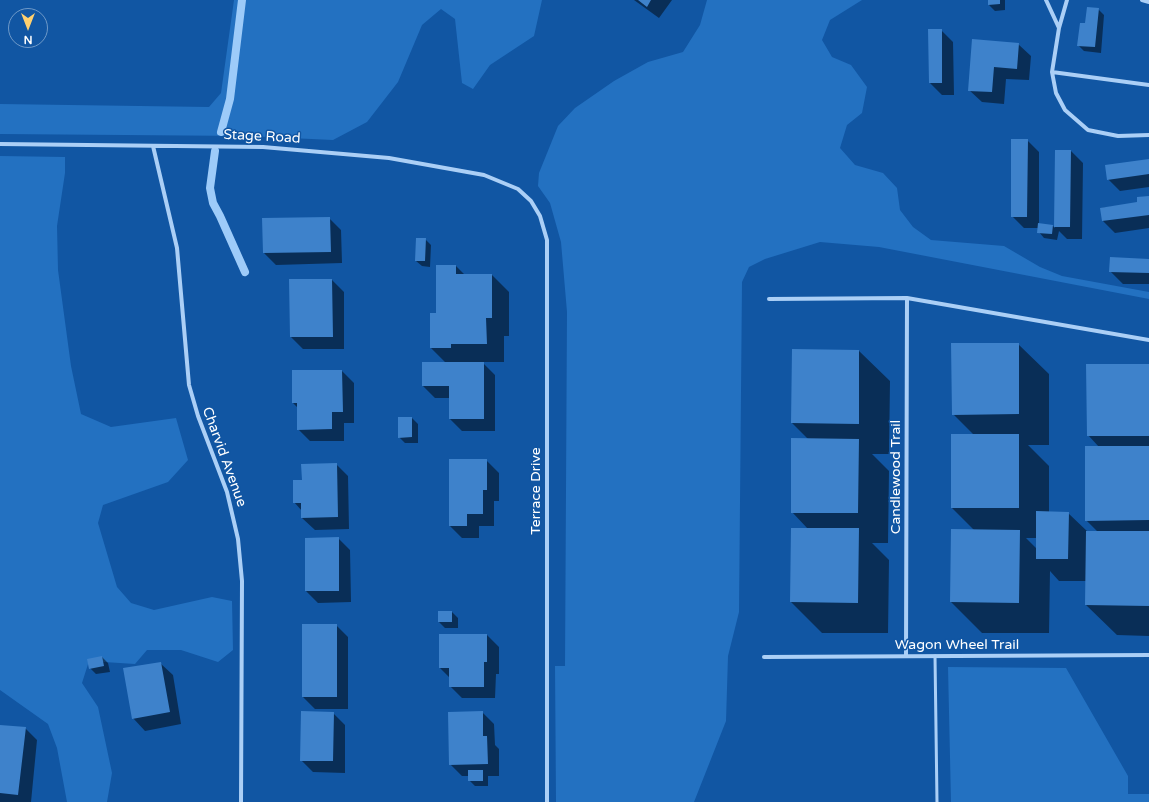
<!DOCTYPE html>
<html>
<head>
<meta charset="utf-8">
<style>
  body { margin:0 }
  #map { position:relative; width:1149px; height:802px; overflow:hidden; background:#1156a3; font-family:"Varela Round",sans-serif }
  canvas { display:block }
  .north { position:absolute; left:8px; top:8px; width:40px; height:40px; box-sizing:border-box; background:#1156a3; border:1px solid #709ac8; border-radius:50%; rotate:180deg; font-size:11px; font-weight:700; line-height:16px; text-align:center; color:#fff }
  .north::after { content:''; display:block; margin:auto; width:14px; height:18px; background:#ffd06f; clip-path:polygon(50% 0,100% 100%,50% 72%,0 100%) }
</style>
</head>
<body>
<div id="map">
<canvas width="1149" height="802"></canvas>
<div class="north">N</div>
</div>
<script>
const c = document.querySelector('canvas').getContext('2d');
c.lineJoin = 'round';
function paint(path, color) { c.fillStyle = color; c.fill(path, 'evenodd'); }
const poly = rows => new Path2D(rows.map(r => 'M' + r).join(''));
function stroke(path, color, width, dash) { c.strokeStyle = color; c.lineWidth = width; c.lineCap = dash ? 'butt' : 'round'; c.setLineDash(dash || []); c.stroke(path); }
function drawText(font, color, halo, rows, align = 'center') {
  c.font = font + ' "Varela Round",sans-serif'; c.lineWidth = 3; c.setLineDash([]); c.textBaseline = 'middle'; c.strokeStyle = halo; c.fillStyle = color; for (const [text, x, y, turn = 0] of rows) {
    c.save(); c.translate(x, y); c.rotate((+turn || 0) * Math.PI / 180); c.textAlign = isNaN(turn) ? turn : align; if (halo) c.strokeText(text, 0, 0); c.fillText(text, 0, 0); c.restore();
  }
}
paint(poly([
  [234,0,542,0,534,36,490,65,473,89,462,83,455,19,441,9,422,25,398,82,367,122,333,140,247,136,0,134,0,104,209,107,221,93],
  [707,0,862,0,830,20,822,40,832,57,851,65,867,87,862,113,847,125,840,148,855,165,883,173,897,188,900,210,913,227,931,240,1004,246,1040,267,1062,276,1149,292,1149,299,879,247,820,242,765,259,749,267,742,282,739,612,728,656,726,721,694,802,556,802,555,666,565,666,567,312,561,242,550,203,538,186,539,173,558,126,575,108,614,81,648,62,683,52,700,25],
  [0,156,65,157,65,173,57,226,58,270,71,366,81,414,111,427,176,418,188,460,168,482,103,505,98,523,117,587,131,603,154,610,212,597,232,601,233,650,218,662,181,650,147,650,135,664,89,661,82,683,98,707,112,773,107,802,67,802,57,748,48,724,0,690],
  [948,667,1066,668,1128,776,1128,794,1149,794,1149,802,951,802]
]), '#2371c1');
paint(poly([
  [634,0,672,0,659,18],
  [989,0,1005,0,1005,10,995,11,989,5],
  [1098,9,1104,15,1101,53,1084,51,1078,45],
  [929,30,941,30,953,42,954,95,942,95,930,83],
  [1018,44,1031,56,1029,80,1006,79,1004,104,982,102,969,90],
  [1027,140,1039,152,1039,224,1053,226,1055,228,1056,151,1071,151,1083,163,1082,239,1067,239,1059,231,1057,240,1044,238,1039,232,1039,228,1024,228,1012,216],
  [1149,160,1149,187,1120,191,1108,179],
  [1149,197,1149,228,1115,233,1103,221,1102,208,1138,203],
  [329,218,341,230,342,263,276,265,264,253],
  [425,239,431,245,430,267,422,266,416,261],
  [1149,260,1149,284,1123,284,1110,271],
  [456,266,465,275,492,275,509,292,509,336,504,336,504,362,482,362,495,375,495,431,462,431,450,419,450,398,435,398,423,386,446,363,431,348,437,314],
  [290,280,332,280,344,292,344,349,303,349,291,337],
  [1018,344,1049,374,1049,445,1028,445,1049,466,1049,512,1068,513,1088,532,1098,532,1086,520,1099,447,1088,435,1149,365,1149,636,1117,635,1086,605,1087,581,1059,581,1050,571,1049,633,982,633,951,602,952,530,975,531,952,508,974,435,953,414],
  [1026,538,1037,538,1037,549],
  [859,351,890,381,889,454,872,454,889,471,888,543,872,543,889,560,888,633,822,633,791,602,792,529,808,529,792,512,809,440,792,423],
  [342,371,354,383,354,423,344,423,344,441,310,441,298,429,298,408,293,403],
  [412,418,418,424,418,443,405,443,399,437],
  [486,460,499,473,499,501,494,501,494,526,479,526,479,538,462,538,450,526],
  [336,464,348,476,349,529,315,530,302,518,302,511,294,502,303,481],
  [338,538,350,550,351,602,318,603,306,591,306,539],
  [452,612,458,618,458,628,445,628,439,622],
  [303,625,336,625,348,637,348,709,315,709,303,697],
  [440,635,487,635,499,647,499,674,496,674,495,698,462,698,450,686,450,678,440,668],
  [102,657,108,663,110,672,96,674,90,668],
  [160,663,173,675,181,724,145,731,133,718],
  [482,712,494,724,495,745,499,749,499,776,488,776,488,786,475,786,469,780,469,776,462,776,450,764],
  [333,713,345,725,345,773,313,772,301,760],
  [0,726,25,728,37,740,31,802,0,802]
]), '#0007');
stroke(poly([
  [221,132,230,99,242,0],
  [215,151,210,188,213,203,220,216,245,272]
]), '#9dcbf9', 8);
paint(poly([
  [638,0,651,0,647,7],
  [988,0,1000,0,1000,4,988,5],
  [1087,7,1099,8,1095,47,1077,46,1080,23,1085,23],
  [928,29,942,29,942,83,929,83],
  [972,39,1019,43,1017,69,994,67,992,92,968,91],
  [1011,139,1028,139,1027,217,1011,217],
  [1055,150,1071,150,1070,227,1054,227],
  [1149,159,1149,174,1107,180,1105,165],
  [1149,196,1149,215,1102,221,1100,208,1137,202,1137,197],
  [330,217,331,252,263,253,262,218],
  [1038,223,1053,225,1052,234,1037,233],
  [416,238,426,238,425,261,415,261],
  [1110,257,1149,259,1149,273,1109,272],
  [436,265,456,265,456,274,492,274,492,318,486,318,487,344,451,344,451,348,430,348,430,313,436,313],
  [289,279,332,279,333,337,290,337],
  [951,343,1019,343,1019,414,952,415],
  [792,349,859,350,859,424,791,423],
  [422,362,484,362,484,419,449,419,449,386,422,386],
  [1086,364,1149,364,1149,436,1087,436],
  [292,370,342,370,343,412,332,412,332,429,297,430,297,403,292,403],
  [398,417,412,417,412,437,398,438],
  [951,434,1019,434,1019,508,951,508],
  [791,438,859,439,858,513,791,513],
  [1085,446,1149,446,1149,520,1085,521],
  [449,459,487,459,487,490,483,490,483,514,467,514,467,526,449,526],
  [337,463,338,517,301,518,301,503,293,503,293,480,302,480,301,464],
  [1036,511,1069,512,1068,559,1036,559],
  [791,528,859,528,858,603,790,602],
  [951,529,1020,530,1019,603,950,602],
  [1086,531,1149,531,1149,606,1085,605],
  [339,537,339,591,305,591,305,538],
  [438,611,452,611,452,622,438,622],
  [302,624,337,624,337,697,302,697],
  [439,634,487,634,487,662,484,662,484,687,449,687,449,668,439,668],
  [102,656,104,666,89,669,87,659],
  [161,662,170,712,132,719,123,668],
  [301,711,334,712,333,761,300,761],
  [483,711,483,736,487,736,488,764,449,765,448,712],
  [0,725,26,727,18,795,0,793],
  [468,770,483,770,483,781,468,781]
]), '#3e82cb');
stroke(poly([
  [935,656,937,802]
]), '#abcff6', 3);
stroke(poly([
  [1046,0,1059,28,1052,72,1056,93,1065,110,1088,130,1118,136,1149,135],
  [1142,0,1149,2],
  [1059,28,1067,0],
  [1052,72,1149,85],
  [0,144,263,147,389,158,484,175,518,189,531,201,540,216,547,240,547,802],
  [153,146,177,248,189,385,198,416,227,492,238,539,242,581,241,802],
  [769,299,907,298,1149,340],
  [906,656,907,298],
  [764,657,1149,655]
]), '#abcff6', 4);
drawText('14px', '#fff', '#1156a3', [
  ["Stage Road",262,137,3],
  ["Charvid Avenue",224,457,70],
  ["Candlewood Trail",896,477,-90],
  ["Terrace Drive",536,491,-90],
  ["Wagon Wheel Trail",957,645]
]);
</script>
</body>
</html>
